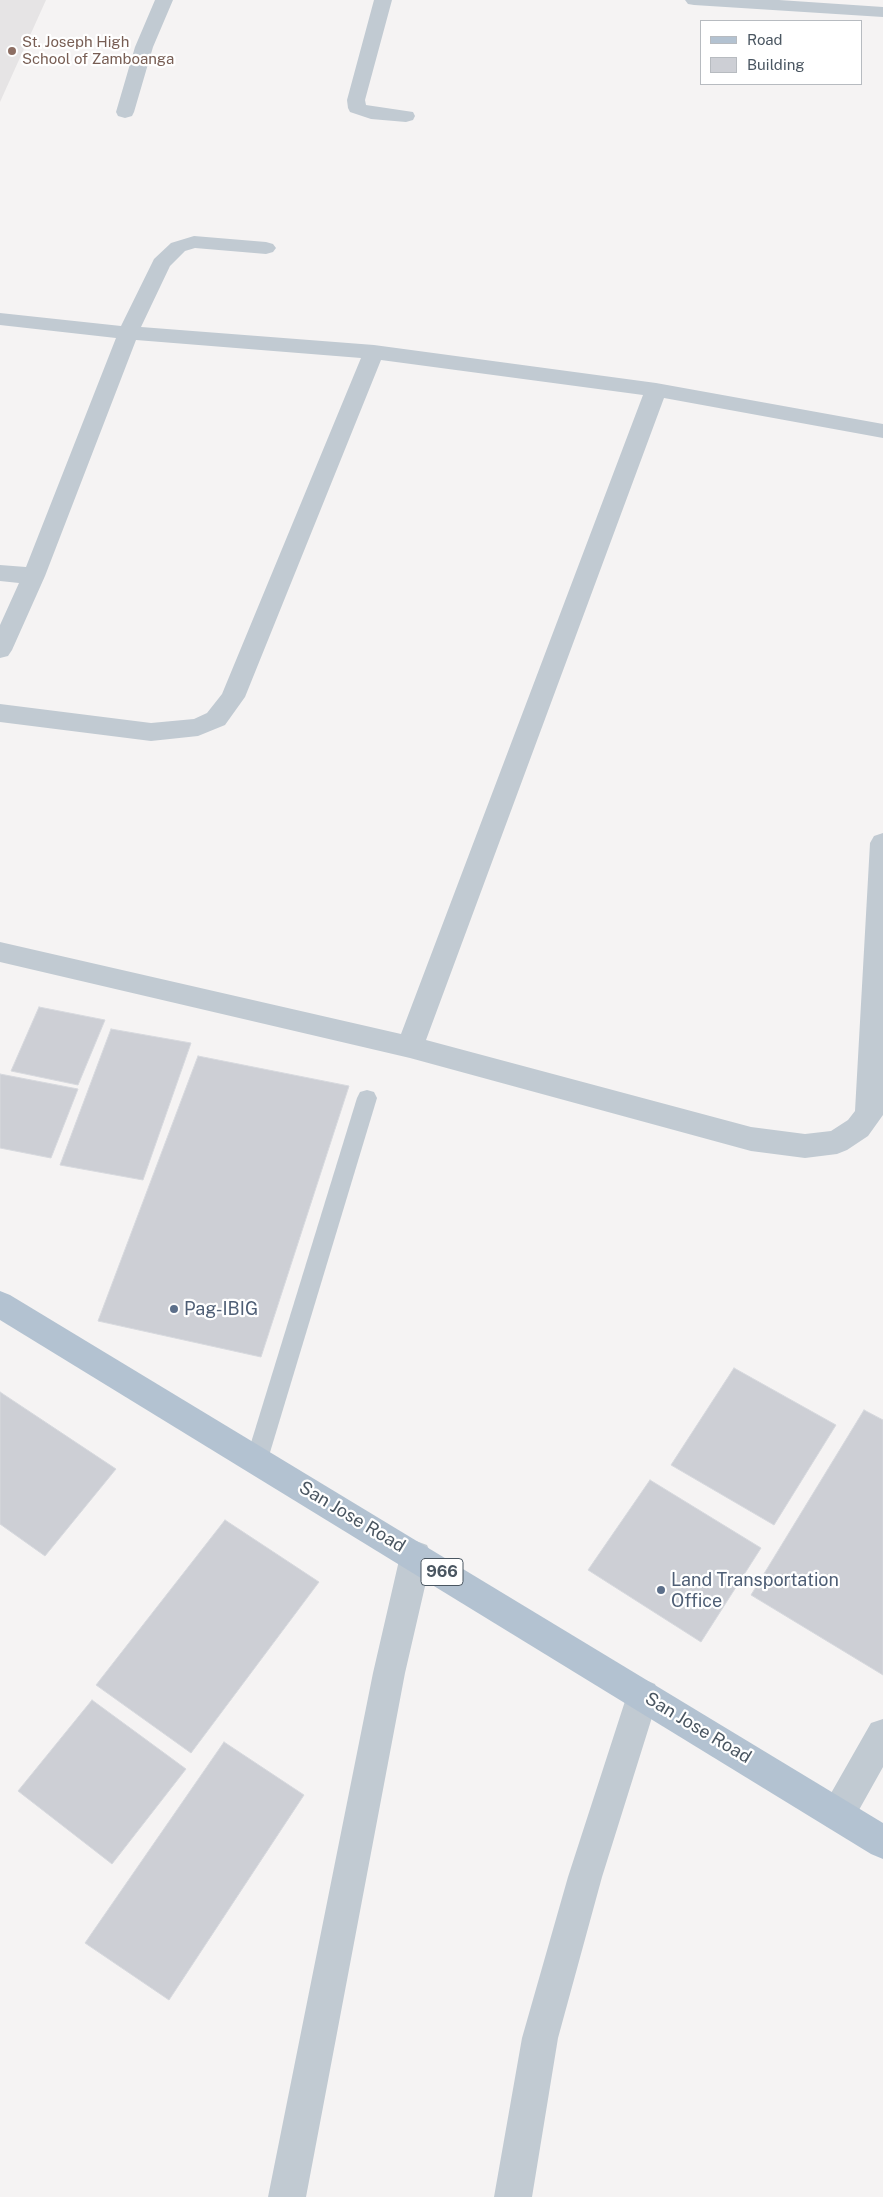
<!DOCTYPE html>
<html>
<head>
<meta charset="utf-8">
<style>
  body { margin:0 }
  #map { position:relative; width:883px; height:2197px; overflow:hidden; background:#f5f3f3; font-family:"Public Sans",sans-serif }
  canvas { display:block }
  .legend { position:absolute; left:700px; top:20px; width:162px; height:65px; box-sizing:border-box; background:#fff; border:1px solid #b7bbc0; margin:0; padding:6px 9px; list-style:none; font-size:15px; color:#4a5661 }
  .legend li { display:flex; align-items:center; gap:10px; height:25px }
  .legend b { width:25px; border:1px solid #b7bbc0 }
</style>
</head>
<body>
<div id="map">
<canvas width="883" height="2197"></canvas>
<ul class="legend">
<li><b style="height:6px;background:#b3c2d1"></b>Road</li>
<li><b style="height:14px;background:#cdcfd5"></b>Building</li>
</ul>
</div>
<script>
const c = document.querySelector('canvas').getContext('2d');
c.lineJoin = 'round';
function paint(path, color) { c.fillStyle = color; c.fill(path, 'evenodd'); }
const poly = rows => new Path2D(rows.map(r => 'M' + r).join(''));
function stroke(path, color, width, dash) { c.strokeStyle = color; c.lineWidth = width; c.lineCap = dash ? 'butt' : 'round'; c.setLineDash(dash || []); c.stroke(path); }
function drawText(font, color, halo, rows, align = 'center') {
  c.font = font + ' "Public Sans",sans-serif'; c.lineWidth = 4.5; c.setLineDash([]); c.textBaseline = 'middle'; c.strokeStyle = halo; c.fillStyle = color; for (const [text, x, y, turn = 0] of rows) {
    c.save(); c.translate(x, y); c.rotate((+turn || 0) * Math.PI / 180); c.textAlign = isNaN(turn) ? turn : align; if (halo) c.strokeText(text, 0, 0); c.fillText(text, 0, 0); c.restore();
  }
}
paint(poly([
  [0,0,46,0,0,102]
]), '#e6e4e5');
const building = poly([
  [39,1007,105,1020,78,1085,11,1071,39,1007],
  [111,1029,191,1043,143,1180,60,1165,111,1029],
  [198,1056,349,1086,261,1357,98,1321,198,1056],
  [0,1074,78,1089,51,1158,0,1148,0,1074],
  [734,1368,836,1425,774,1525,671,1465,734,1368],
  [0,1392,116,1469,45,1556,0,1524,0,1392],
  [864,1410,883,1420,883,1675,751,1595,864,1410],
  [650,1480,761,1548,701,1642,588,1570,650,1480],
  [225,1520,319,1582,191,1753,96,1685,225,1520],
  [92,1700,186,1769,112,1864,18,1791,92,1700],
  [224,1742,304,1795,169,2000,85,1943,224,1742]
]);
paint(building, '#cdcfd5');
stroke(building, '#d7d9de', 1);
paint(poly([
  [367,1090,374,1092,377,1098,268,1459,265,1466,257,1469,249,1466,246,1459,357,1098,360,1092,367,1090]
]), '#c1cad2');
paint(poly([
  [155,0,173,0,153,47,134,112,132,116,125,118,118,116,116,112,135,47,155,0],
  [374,0,392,0,365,100,366,105,413,112,415,116,413,120,406,122,371,119,350,112,348,108,347,100,374,0],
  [685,0,779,0,883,7,883,17,694,5,688,4,685,0],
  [194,236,266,242,273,244,276,248,273,252,266,254,195,248,185,251,170,266,141,327,374,345,656,383,883,424,883,438,664,398,426,1040,751,1127,805,1134,831,1131,848,1120,855,1111,870,843,874,836,883,833,883,1115,868,1136,847,1150,837,1154,805,1158,751,1151,410,1058,0,962,0,942,401,1034,643,395,381,360,245,697,225,725,198,736,151,741,0,722,0,704,151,723,194,719,207,713,222,694,361,358,136,340,45,576,12,650,8,656,0,658,0,625,19,583,0,581,0,565,26,567,116,338,0,325,0,313,121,326,154,259,171,243,194,236],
  [416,1541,427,1545,432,1556,405,1673,306,2197,268,2197,373,1673,400,1556,405,1545,416,1541],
  [643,1679,655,1684,659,1695,602,1877,558,2038,532,2197,494,2197,522,2038,568,1877,627,1695,631,1684,643,1679],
  [883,1719,883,1767,850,1826,838,1831,826,1826,821,1814,826,1802,871,1723,883,1719]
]), '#c1cad2');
paint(poly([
  [0,1291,10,1295,883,1823,883,1859,871,1854,0,1320,0,1291]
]), '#b3c2d1');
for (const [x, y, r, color] of [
  [12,51,5,"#8d6e63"],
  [174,1309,5,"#5c6f8a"],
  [661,1590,5,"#5c6f8a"]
]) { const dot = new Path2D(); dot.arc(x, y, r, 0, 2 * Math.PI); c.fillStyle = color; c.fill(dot); stroke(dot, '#fff', 2); }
drawText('15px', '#785e54', '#fff', [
  ["St. Joseph High",22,42],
  ["School of Zamboanga",22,59]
], 'left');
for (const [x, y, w] of [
  [442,1572,42]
]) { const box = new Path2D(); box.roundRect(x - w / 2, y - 13.5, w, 27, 4); c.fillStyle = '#fff'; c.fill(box); stroke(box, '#4a5661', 1); }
drawText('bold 16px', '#4a5661', null, [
  ["966",442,1572]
]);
drawText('18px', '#4e5e75', '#fff', [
  ["Pag-IBIG",184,1309],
  ["Land Transportation",671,1580],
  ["Office",671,1601]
], 'left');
drawText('18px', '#4a5661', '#fff', [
  ["San Jose Road",352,1517,31],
  ["San Jose Road",698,1728,31]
]);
</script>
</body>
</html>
